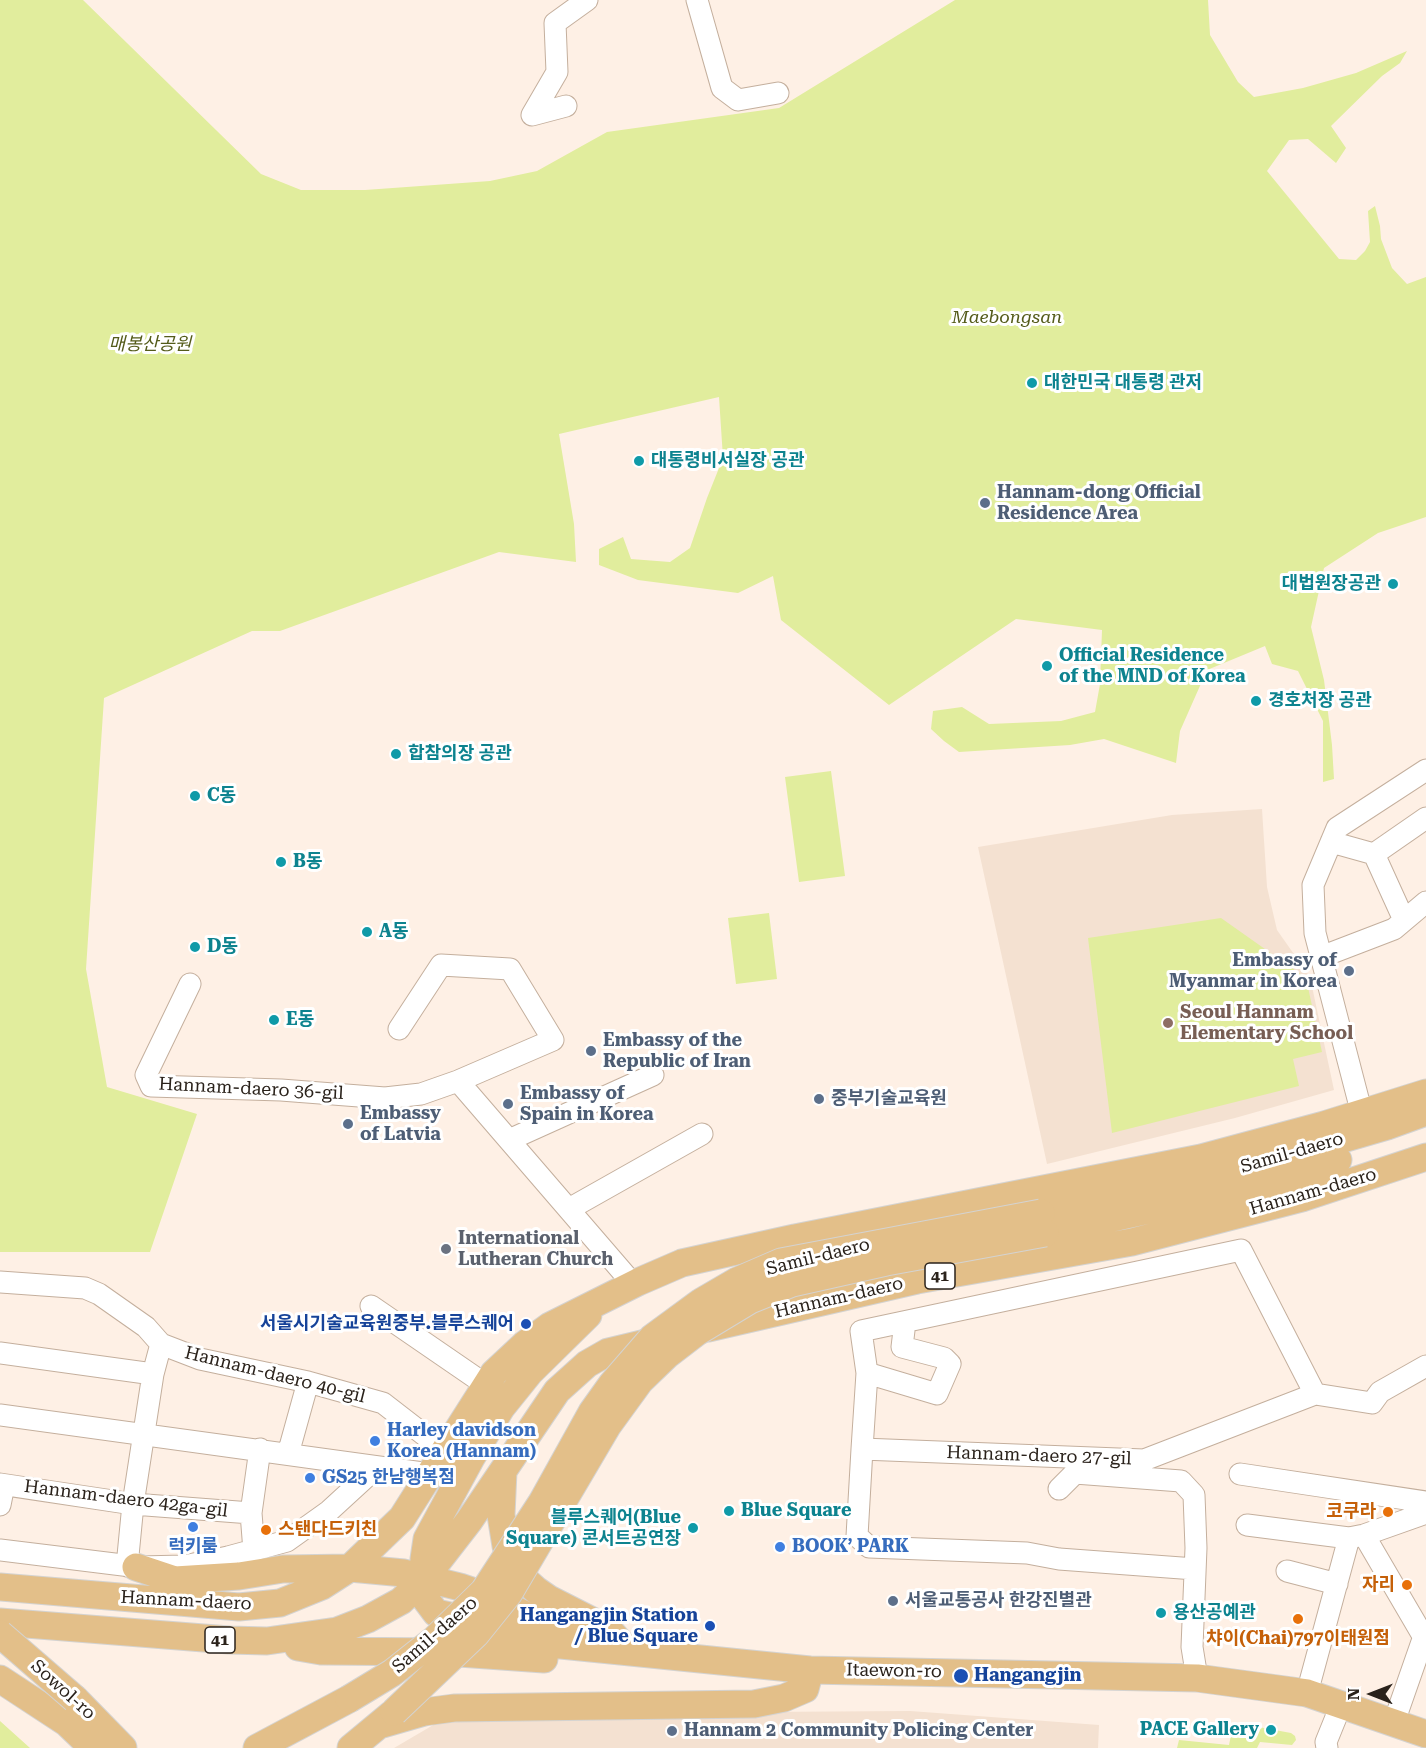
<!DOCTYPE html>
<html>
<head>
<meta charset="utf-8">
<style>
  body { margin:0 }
  #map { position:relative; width:1426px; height:1748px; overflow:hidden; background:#fef0e5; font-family:"Roboto Serif",serif }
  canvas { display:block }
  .north { position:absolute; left:1342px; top:1664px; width:60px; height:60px; -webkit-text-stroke:4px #fff; paint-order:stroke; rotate:270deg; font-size:16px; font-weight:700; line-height:24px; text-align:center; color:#2a221b }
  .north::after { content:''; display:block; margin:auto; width:21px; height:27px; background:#2a221b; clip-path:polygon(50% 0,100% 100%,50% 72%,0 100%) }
</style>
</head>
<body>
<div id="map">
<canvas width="1426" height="1748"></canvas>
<div class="north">N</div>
</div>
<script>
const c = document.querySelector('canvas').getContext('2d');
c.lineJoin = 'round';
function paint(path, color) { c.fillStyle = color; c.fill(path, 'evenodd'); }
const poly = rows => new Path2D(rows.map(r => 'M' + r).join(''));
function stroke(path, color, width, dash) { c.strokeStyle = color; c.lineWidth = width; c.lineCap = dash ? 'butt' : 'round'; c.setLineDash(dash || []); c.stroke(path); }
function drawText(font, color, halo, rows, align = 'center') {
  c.font = font + ' "Roboto Serif","Noto Sans KR",serif'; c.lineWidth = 6; c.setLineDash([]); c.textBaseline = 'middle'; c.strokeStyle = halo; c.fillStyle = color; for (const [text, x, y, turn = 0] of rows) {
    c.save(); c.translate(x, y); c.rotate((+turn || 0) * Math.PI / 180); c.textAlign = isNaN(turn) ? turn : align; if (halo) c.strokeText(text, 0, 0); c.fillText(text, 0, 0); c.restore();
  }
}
paint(poly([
  [1262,809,1267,887,1277,930,1310,977,1334,1090,1235,1118,1047,1164,978,847,1172,815],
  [910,1711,1099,1725,1098,1748,394,1748,452,1714]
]), '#f4e1d1');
paint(poly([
  [0,0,83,0,261,174,301,190,365,190,490,181,537,171,607,132,779,108,955,0,1208,0,1210,35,1238,82,1254,97,1303,88,1356,73,1407,51,1400,63,1382,76,1331,126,1346,148,1336,163,1308,139,1289,140,1267,171,1339,259,1356,260,1365,251,1370,242,1368,211,1375,206,1380,226,1381,239,1392,268,1407,284,1426,277,1426,517,1378,533,1324,568,1311,627,1324,680,1332,745,1334,779,1323,782,1323,721,1298,671,1272,664,1265,646,1207,670,1180,731,1176,763,1104,739,1070,745,959,752,944,741,931,729,933,711,962,707,989,724,1061,721,1095,712,1100,684,1102,630,1016,619,889,705,781,620,773,576,738,593,638,580,599,565,599,549,623,537,631,559,670,562,690,548,707,498,723,458,719,397,559,434,574,524,576,562,499,552,280,631,252,631,104,698,86,969,107,1087,197,1114,150,1252,0,1252],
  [831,771,845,876,799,882,785,777],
  [769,913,777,979,736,984,728,918],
  [1221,918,1306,978,1322,1052,1293,1059,1299,1086,1112,1133,1088,938],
  [0,1721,30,1748,0,1748],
  [1237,1723,1291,1733,1295,1736,1296,1740,1292,1745,1260,1742,1257,1748,1177,1748,1179,1740,1229,1745,1233,1725]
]), '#e1ed9d');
const minor = poly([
  [697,0,722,88,738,100,778,93],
  [532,115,557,72,555,23,587,0],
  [532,115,566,106],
  [1331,842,1374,854,1404,920],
  [1374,854,1426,818],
  [1321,957,1394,929,1426,902],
  [190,984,146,1075,151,1086,281,1090,385,1098,421,1094,458,1081,553,1040,510,969,441,965,399,1029],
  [458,1081,633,1284],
  [1362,1114,1315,933,1313,885,1337,828,1426,770],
  [509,1140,653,1075],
  [569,1209,702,1134],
  [0,1282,85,1288,99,1294,146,1327,161,1344,200,1359,308,1382,383,1403,445,1451],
  [371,1306,486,1385],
  [0,1353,153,1374],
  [867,1373,937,1394,950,1364,944,1358,902,1347,905,1322],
  [1315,1394,1241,1250,861,1331,867,1373,862,1449,1144,1460,1315,1394,1372,1403,1380,1392,1426,1366],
  [0,1415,430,1474],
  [862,1449,857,1536,869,1547,1027,1553,1059,1559,1195,1569],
  [288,1454,308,1382],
  [1240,1474,1426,1502],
  [0,1484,133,1504,251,1513],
  [1059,1489,1075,1473,1181,1481,1194,1495,1196,1548,1192,1647,1197,1678],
  [0,1505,4,1485],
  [1247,1525,1349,1538,1364,1535,1426,1513],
  [1364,1535,1426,1641],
  [0,1550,139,1567,184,1566,228,1557,287,1541,329,1511,377,1467],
  [254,1551,251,1513,260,1449],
  [127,1566,133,1504,153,1374,161,1344],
  [1287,1571,1337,1584],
  [1307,1693,1349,1538],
  [1394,1722,1423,1639,1426,1638],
  [1327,1748,1326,1742,1341,1705]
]);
const major = poly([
  [1041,1213,1145,1191,1260,1163,1387,1126,1426,1112],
  [1045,1233,1166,1206,1271,1180,1338,1160],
  [588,1315,530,1372,501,1408,471,1458,427,1539,424,1559,424,1597,436,1613,472,1621,521,1641,810,1670,1197,1678,1307,1693,1426,1734],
  [708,1328,917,1280,1132,1242,1302,1198,1426,1157],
  [503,1471,501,1515,506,1546,515,1571,536,1590,549,1599,608,1629,628,1651],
  [136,1567,175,1580,239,1576,283,1569,350,1568,404,1573,460,1587,492,1598,531,1618,587,1637],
  [0,1587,239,1607,280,1603,322,1586,350,1568,402,1518,494,1373,524,1345,550,1326,638,1282,682,1263,795,1238,1201,1158,1324,1125,1426,1093],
  [0,1622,229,1640,267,1641,337,1631,368,1619,401,1601,424,1579,469,1521,557,1391,587,1364,608,1352,662,1339],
  [298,1647,321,1651,445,1652,544,1659],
  [0,1679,67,1723,93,1748],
  [75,1699,123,1748],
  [379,1725,424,1712,454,1708,754,1704,784,1698,805,1689,810,1670],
  [257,1748,349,1699],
  [351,1748,392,1714]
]);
stroke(minor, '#c4af9d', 23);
stroke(major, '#d4d3d1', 29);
stroke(minor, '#fff', 21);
stroke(major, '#e3bf89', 27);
const majorBridge = poly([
  [0,1634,75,1699],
  [349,1699,392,1673,435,1639,484,1591,542,1502,592,1412,612,1384,652,1338,701,1302,737,1281,781,1262,1041,1213],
  [394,1712,476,1634,509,1593,608,1425,640,1381,667,1355,697,1332,750,1300,792,1283,886,1262,1045,1233]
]);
stroke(majorBridge, '#d4d3d1', 29, []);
stroke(majorBridge, '#e3bf89', 27);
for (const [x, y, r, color] of [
  [1032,383,6,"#0f9aa8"],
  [639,461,6,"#0f9aa8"],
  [985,503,6,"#5c6f8a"],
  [1393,584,6,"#0f9aa8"],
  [1047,666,6,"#0f9aa8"],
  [1256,701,6,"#0f9aa8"],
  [396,754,6,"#0f9aa8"],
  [195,796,6,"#0f9aa8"],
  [281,862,6,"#0f9aa8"],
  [367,932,6,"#0f9aa8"],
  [195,947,6,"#0f9aa8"],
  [1349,971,6,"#5c6f8a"],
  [274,1020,6,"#0f9aa8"],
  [1168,1023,6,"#8d6e63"],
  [591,1051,6,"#5c6f8a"],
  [819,1099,6,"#5c6f8a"],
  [508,1104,6,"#5c6f8a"],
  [348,1124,6,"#5c6f8a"],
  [446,1249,6,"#6b7280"],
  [526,1324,6,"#1a4fb4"],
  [375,1441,6,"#3f7fe0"],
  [310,1478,6,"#3f7fe0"],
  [729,1511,6,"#0f9aa8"],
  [1388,1512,6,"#e8710a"],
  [193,1527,6,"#3f7fe0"],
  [693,1528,6,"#0f9aa8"],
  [266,1530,6,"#e8710a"],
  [780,1547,6,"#3f7fe0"],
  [1407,1585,6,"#e8710a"],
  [893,1601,6,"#5c6f8a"],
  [1161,1613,6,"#0f9aa8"],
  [1298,1619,6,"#e8710a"],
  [710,1626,6,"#1a4fb4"],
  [961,1676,8,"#1a4fb4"],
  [1271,1730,6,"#0f9aa8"],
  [672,1731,6,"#5c6f8a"]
]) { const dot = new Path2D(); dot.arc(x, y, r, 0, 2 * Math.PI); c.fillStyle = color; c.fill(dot); stroke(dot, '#fff', 2); }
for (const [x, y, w] of [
  [940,1276,30],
  [220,1640,30]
]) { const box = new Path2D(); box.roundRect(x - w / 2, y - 13, w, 26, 4.5); c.fillStyle = '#fff'; c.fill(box); stroke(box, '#2a221b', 1.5); }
drawText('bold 16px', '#2a221b', null, [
  ["41",940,1276],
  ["41",220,1640]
]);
drawText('italic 18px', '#545b1a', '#fff', [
  ["Maebongsan",1007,318],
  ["매봉산공원",150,345]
]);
drawText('bold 18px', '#0d838f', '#fff', [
  ["대한민국 대통령 관저",1044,383],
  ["대통령비서실장 공관",651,461],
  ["대법원장공관",1381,584,"right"],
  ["Official Residence",1059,656],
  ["of the MND of Korea",1059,677],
  ["경호처장 공관",1268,701],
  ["합참의장 공관",408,754],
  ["C동",207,796],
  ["B동",293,862],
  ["A동",379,932],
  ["D동",207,947],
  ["E동",286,1020],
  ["Blue Square",741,1511],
  ["블루스퀘어(Blue",681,1518,"right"],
  ["Square) 콘서트공연장",681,1539,"right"],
  ["용산공예관",1173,1613],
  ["PACE Gallery",1259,1730,"right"]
], 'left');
drawText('bold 18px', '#4e5e75', '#fff', [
  ["Hannam-dong Official",997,493],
  ["Residence Area",997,514],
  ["Embassy of",1337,961,"right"],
  ["Myanmar in Korea",1337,982,"right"],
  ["Embassy of the",603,1041],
  ["Republic of Iran",603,1062],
  ["Embassy of",520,1094],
  ["Spain in Korea",520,1115],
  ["중부기술교육원",831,1099],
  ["Embassy",360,1114],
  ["of Latvia",360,1135],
  ["서울교통공사 한강진별관",905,1601],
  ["Hannam 2 Community Policing Center",684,1731]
], 'left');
drawText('bold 18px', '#785e54', '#fff', [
  ["Seoul Hannam",1180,1013],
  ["Elementary School",1180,1034]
], 'left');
drawText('18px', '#2a221b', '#fff', [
  ["Hannam-daero 36-gil",251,1089,3],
  ["Samil-daero",1292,1153,-16],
  ["Hannam-daero",1313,1192,-16],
  ["Samil-daero",818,1257,-14],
  ["Hannam-daero",839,1298,-13],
  ["Hannam-daero 40-gil",275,1375,14],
  ["Hannam-daero 27-gil",1039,1456,2],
  ["Hannam-daero 42ga-gil",126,1499,7],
  ["Hannam-daero",186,1601,3],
  ["Samil-daero",435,1635,-41],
  ["Itaewon-ro",894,1671,1],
  ["Sowol-ro",63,1690,42]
]);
drawText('bold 18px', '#5b616d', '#fff', [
  ["International",458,1239],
  ["Lutheran Church",458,1260]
], 'left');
drawText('bold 18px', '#164399', '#fff', [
  ["서울시기술교육원중부.블루스퀘어",514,1324],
  ["Hangangjin Station",698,1616],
  ["/ Blue Square",698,1637],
  ["Hangangjin",974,1676,"left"]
], 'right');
drawText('bold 18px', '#366cbe', '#fff', [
  ["Harley davidson",387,1431],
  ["Korea (Hannam)",387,1452],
  ["GS25 한남행복점",322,1478],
  ["럭키룸",193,1547,"center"],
  ["BOOK’ PARK",792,1547]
], 'left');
drawText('bold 18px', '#c56008', '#fff', [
  ["코쿠라",1376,1512],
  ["스탠다드키친",278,1530,"left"],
  ["자리",1395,1585],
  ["챠이(Chai)797이태원점",1298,1639,"center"]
], 'right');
</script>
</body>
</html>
